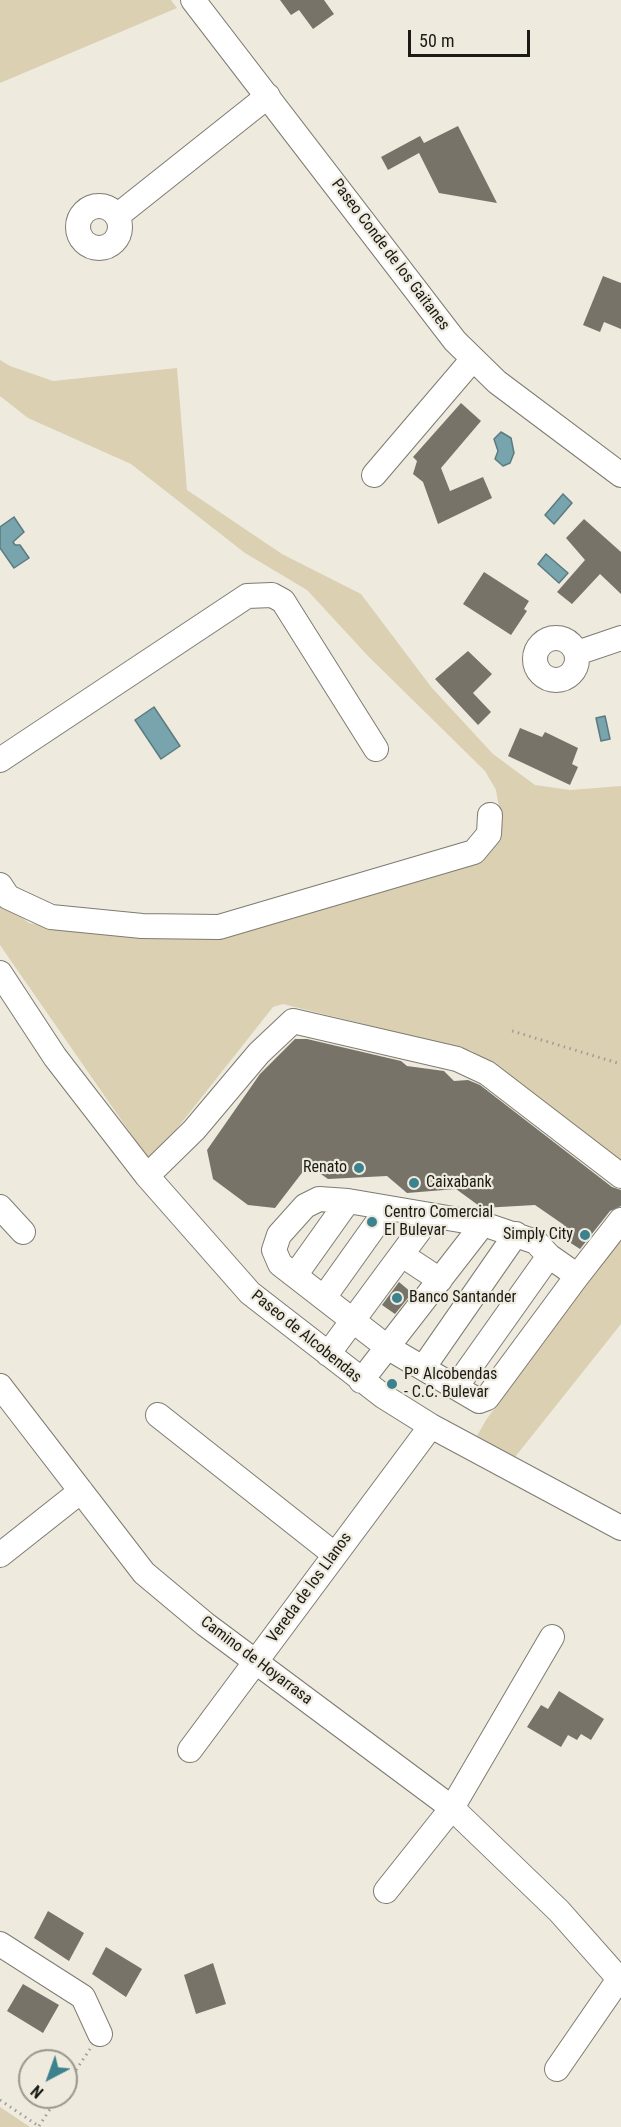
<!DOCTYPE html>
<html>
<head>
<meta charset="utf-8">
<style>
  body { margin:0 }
  #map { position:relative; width:621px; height:2127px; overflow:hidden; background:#eeeade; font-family:"Roboto Condensed",sans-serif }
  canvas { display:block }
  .north { position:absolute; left:18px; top:2049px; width:60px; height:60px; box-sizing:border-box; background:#eeeade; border:2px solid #9a978e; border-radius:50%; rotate:221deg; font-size:16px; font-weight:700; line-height:24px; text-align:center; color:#1b1a16 }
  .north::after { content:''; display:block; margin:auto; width:21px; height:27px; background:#3c818e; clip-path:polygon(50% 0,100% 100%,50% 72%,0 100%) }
  .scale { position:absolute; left:408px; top:30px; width:122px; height:27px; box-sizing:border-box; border:3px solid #1b1a16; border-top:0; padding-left:8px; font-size:18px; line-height:21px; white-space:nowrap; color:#1b1a16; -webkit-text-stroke:4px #eeeade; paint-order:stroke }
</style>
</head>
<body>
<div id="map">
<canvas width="621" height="2127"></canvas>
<div class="north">N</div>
<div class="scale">50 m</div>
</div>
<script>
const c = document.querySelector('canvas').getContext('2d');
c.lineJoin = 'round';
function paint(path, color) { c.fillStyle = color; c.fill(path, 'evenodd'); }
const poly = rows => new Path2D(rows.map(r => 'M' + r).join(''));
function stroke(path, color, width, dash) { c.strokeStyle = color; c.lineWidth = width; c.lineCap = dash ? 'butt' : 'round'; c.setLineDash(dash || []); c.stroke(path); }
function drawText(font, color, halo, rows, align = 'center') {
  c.font = font + ' "Roboto Condensed",sans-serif'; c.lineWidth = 4.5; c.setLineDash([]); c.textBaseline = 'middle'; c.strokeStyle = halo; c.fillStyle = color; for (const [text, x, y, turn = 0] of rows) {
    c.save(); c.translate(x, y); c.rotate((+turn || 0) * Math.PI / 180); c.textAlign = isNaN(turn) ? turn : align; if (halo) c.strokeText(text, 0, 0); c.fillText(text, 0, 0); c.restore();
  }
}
paint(poly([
  [0,0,171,0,177,8,0,83],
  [0,360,10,366,53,381,177,368,187,490,282,554,361,594,432,688,493,754,535,785,570,790,621,786,621,1165,472,1051,283,1004,273,1007,160,1150,149,1160,0,945,0,900,29,923,66,930,219,934,466,865,487,856,502,823,496,790,485,771,368,656,307,590,245,553,131,464,28,418,0,396],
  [621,1235,621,1324,515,1457,477,1436,486,1420],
  [0,2107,30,2127,0,2127]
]), '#dbd0b2');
const water = poly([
  [501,432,511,438,514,453,510,463,503,466,495,459,498,451,494,439,501,432],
  [563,494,572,503,554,524,545,515,563,494],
  [14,517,24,532,13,542,15,545,20,545,29,558,14,568,0,548,0,527,14,517],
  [546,554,568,573,559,583,538,564,546,554],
  [154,707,180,746,161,759,135,720,154,707],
  [605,716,610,739,601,741,596,718,605,716]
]);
paint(water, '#77a4ad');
stroke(water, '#5b7b80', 1.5);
paint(poly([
  [280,0,324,0,334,14,313,29,299,10,291,15],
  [458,126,497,203,439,193,419,153,388,170,381,157,420,136,424,143],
  [603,276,621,283,621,329,604,322,600,332,583,325],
  [461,403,481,421,441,468,450,491,483,477,492,498,438,524,423,482,413,474,417,461,413,457],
  [584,519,621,552,621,594,600,574,572,604,557,592,585,560,566,538],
  [484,572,529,601,524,609,527,611,511,635,463,604],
  [468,651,492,674,473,693,491,712,478,725,435,679],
  [520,728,542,737,545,732,578,748,572,764,578,767,570,785,508,756],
  [295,1039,307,1039,401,1061,407,1066,444,1071,454,1081,468,1080,480,1085,612,1187,621,1190,621,1206,610,1211,580,1249,566,1240,564,1225,535,1205,482,1208,456,1189,407,1193,387,1176,328,1179,308,1165,275,1208,248,1205,213,1179,207,1150,260,1074],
  [399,1282,412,1293,395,1314,382,1305],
  [559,1691,604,1719,591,1740,581,1734,577,1740,568,1735,561,1747,527,1727,541,1705,548,1709],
  [48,1911,84,1933,69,1961,34,1938],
  [106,1947,142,1969,126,1997,92,1974],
  [213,1963,226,2004,196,2014,184,1975],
  [23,1984,59,2005,43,2033,7,2011]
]), '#777369');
const minor = poly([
  [193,0,455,341,497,382,621,475],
  '78 227a21 21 0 1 1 42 0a21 21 0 1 1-42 0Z',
  [117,216,268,96],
  [374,475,473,359],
  '535 659a21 21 0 1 1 42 0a21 21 0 1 1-42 0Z',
  [577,653,621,638],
  [0,760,247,596,272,595,283,601,376,749],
  [0,885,8,897,51,917,142,926,219,927,474,852,489,834,490,815],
  [0,973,55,1057,147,1176,250,1293,383,1396,431,1426,621,1528],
  [147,1176,194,1130,259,1053,293,1021,457,1059,487,1073,621,1176],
  [319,1199,348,1201,483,1224,536,1242,549,1256,569,1270,575,1279,487,1398,479,1401,387,1347,280,1264,274,1250,279,1235,305,1206,319,1199],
  [0,1207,23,1232],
  [402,1255,440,1280],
  [296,1274,348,1201],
  [575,1279,621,1220],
  [325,1296,387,1209],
  [328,1354,430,1216],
  [423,1368,516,1234],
  [361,1381,483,1224],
  [0,1386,144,1573,205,1624,452,1808,559,1911,621,1981],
  [456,1387,549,1256],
  [158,1415,334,1554],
  [0,1555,81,1491],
  [190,1750,431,1426],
  [386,1891,452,1808,552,1637],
  [0,1944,83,1997,100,2034],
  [557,2069,621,1976]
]);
stroke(minor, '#7e7b70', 26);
stroke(poly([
  [512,1031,621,1064],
  [66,2085,90,2049],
  [0,2100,40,2127],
  [39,2126,58,2097]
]), '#a09d94', 3, [1.5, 4.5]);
stroke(minor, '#fff', 24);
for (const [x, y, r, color] of [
  [359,1168,6,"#3c818e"],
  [414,1183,6,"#3c818e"],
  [372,1222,6,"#3c818e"],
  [585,1235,6,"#3c818e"],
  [397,1298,6,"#3c818e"],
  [392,1384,6,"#3c818e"]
]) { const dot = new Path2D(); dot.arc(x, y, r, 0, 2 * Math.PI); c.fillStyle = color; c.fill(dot); stroke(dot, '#eeeade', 2); }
drawText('16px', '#1b1a16', '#eeeade', [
  ["Paseo Conde de los Gaitanes",390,255,53],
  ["Paseo de Alcobendas",306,1337,39],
  ["Vereda de los Llanos",310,1588,-54],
  ["Camino de Hoyarrasa",256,1661,37]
]);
drawText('16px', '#1b1a16', '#eeeade', [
  ["Renato",347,1168,"right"],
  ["Caixabank",426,1183],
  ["Centro Comercial",384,1213],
  ["El Bulevar",384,1231],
  ["Simply City",573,1235,"right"],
  ["Banco Santander",409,1298],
  ["Pº Alcobendas",404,1375],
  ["- C.C. Bulevar",404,1393]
], 'left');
</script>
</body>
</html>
